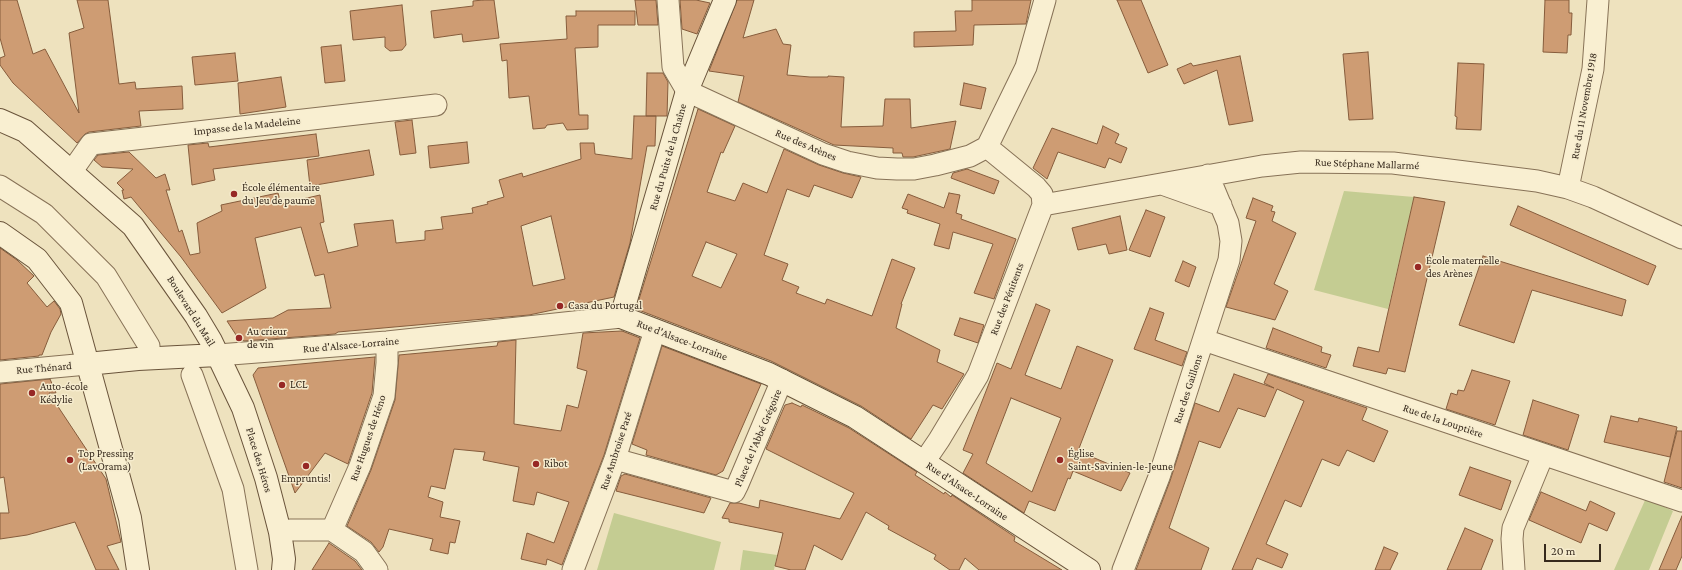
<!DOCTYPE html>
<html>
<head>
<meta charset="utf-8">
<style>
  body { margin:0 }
  #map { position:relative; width:1682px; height:570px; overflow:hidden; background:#eee2be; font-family:"Crimson Pro",serif }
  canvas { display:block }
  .scale { position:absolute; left:1544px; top:544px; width:57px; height:18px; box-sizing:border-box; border:2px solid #36291c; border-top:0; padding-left:5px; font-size:12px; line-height:14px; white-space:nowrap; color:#36291c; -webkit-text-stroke:3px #f6ecce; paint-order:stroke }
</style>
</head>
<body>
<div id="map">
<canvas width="1682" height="570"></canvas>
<div class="scale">20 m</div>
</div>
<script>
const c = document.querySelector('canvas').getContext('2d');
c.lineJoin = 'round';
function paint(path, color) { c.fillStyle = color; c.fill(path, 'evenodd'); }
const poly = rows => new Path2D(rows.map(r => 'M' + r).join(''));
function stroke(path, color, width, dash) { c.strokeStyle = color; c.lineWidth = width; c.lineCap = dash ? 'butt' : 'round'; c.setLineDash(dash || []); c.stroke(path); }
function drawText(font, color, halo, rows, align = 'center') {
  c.font = font + ' "Crimson Pro",serif'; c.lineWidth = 3; c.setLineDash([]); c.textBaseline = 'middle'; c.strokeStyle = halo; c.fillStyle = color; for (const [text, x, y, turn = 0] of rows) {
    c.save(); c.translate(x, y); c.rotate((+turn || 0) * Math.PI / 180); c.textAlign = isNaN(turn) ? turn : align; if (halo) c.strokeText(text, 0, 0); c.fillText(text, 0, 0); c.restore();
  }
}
paint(poly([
  [1344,191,1414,197,1388,309,1314,290],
  [1646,498,1673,511,1649,570,1614,570],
  [614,513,721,542,714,570,597,570],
  [743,550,777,555,774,570,740,570]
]), '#c4cc92');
const building = poly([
  [0,0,17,0,33,54,45,49,79,113,69,33,84,28,77,0,108,0,119,84,135,82,136,89,182,86,183,109,139,111,141,126,89,132,85,134,77,143,13,83,0,65,0,58,5,56,0,38,0,0],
  [483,0,494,0,499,38,463,42,462,34,434,38,431,11,473,6,473,1,483,0],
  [635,0,656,0,658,25,638,25,635,0],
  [680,0,696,0,710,3,697,34,682,29,680,0],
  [737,0,754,0,743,38,776,29,783,44,791,45,787,75,810,77,828,77,828,76,844,77,841,127,883,126,885,99,910,99,911,128,956,121,950,149,913,157,903,157,902,153,893,153,893,148,834,145,738,102,744,76,709,71,737,0],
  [972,0,1031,0,1026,24,974,25,973,45,914,47,914,32,956,31,955,11,972,11,972,0],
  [1117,0,1141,0,1168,65,1148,73,1117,0],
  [1545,0,1569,0,1569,13,1572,13,1571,35,1568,35,1567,53,1543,52,1545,0],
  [402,5,406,45,402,50,390,51,385,47,385,37,353,40,350,11,402,5],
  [576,11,635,11,635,25,598,25,598,47,575,48,579,115,588,115,588,129,567,130,563,123,547,125,545,128,533,129,529,96,509,98,507,60,502,61,500,44,567,39,566,16,576,16,576,11],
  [341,45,345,81,325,83,321,47,341,45],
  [1368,52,1373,119,1349,120,1343,54,1368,52],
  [235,53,238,81,195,85,192,57,235,53],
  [1240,56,1253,121,1229,125,1217,70,1184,84,1177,69,1191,63,1193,66,1240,56],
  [1458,63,1484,64,1481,130,1456,129,1457,117,1455,116,1458,63],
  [647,73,663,73,668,82,667,116,646,116,647,73],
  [281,77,286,107,240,114,238,83,281,77],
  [964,83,986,88,981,109,960,105,964,83],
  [698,109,735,126,723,153,721,152,707,192,735,201,743,183,767,193,784,149,819,165,843,173,861,177,852,198,814,185,809,197,787,189,764,255,788,264,782,280,799,287,796,293,825,304,827,299,872,316,892,259,915,268,901,304,902,304,896,328,940,350,937,362,964,374,942,409,933,405,911,439,861,406,771,361,636,309,698,109],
  [706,242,737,254,721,288,692,276,706,242],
  [634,116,656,116,655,146,647,146,630,243,614,297,529,315,338,332,335,334,244,341,238,338,227,321,273,318,288,310,331,308,324,274,315,276,301,227,255,238,266,288,222,313,181,257,131,197,124,199,122,190,124,190,117,183,133,169,102,167,94,160,98,155,129,152,156,178,165,174,170,190,166,190,179,232,182,230,190,255,200,253,197,223,222,211,221,205,278,193,281,204,320,195,324,222,320,223,328,253,358,246,354,224,393,220,396,243,425,240,425,231,443,229,441,217,473,213,472,208,488,204,487,202,504,197,499,180,522,173,523,177,581,159,580,143,594,143,595,154,632,159,634,116],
  [551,216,565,279,533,286,521,226,551,216],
  [412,120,416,153,400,155,395,122,412,120],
  [1103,126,1119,134,1115,143,1127,148,1121,163,1109,158,1105,168,1058,152,1047,179,1033,168,1052,128,1097,144,1103,126],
  [316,134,319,156,213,169,215,180,192,185,188,145,208,143,209,147,316,134],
  [467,142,469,163,430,168,428,146,467,142],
  [369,150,374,175,310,186,307,160,369,150],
  [967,169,999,181,994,194,951,178,953,173,967,169],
  [949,193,960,195,956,213,962,215,961,219,1016,239,994,299,974,293,993,244,953,232,949,249,934,245,940,224,907,213,908,210,902,208,908,194,944,208,949,193],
  [1414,197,1445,202,1405,372,1388,368,1386,374,1353,366,1358,347,1379,352,1414,197],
  [1253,198,1273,206,1271,211,1275,212,1272,221,1296,233,1274,284,1288,291,1275,320,1226,307,1256,221,1246,218,1253,198],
  [1518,206,1656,266,1648,285,1510,225,1518,206],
  [1146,210,1165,217,1150,257,1129,250,1146,210],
  [1120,216,1127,250,1109,254,1106,244,1078,250,1072,228,1120,216],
  [0,248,17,260,34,276,27,283,47,307,54,301,60,309,61,314,51,332,42,355,39,355,39,356,0,360,0,248],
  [1483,256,1626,300,1622,316,1532,290,1514,343,1459,325,1483,256],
  [1183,261,1196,267,1189,287,1175,281,1183,261],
  [1036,304,1050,310,1025,375,1061,389,1077,346,1113,360,1078,451,1130,473,1121,491,1073,471,1070,479,1068,478,1055,511,1029,501,1024,513,963,473,973,454,963,450,997,363,1011,369,1036,304],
  [1011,398,1061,418,1032,492,986,463,1011,398],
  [1150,308,1164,313,1155,340,1187,352,1182,366,1134,349,1150,308],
  [960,318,984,325,978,343,954,335,960,318],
  [1273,328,1322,347,1321,352,1331,355,1326,368,1266,348,1273,328],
  [622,331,640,338,604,455,562,565,547,559,546,565,521,559,527,533,554,543,569,502,537,492,534,505,513,501,519,467,483,460,485,452,454,449,445,489,431,486,428,497,443,502,440,517,460,521,455,543,450,542,448,554,430,550,433,539,389,529,383,547,379,552,371,542,347,526,371,470,395,400,399,355,497,346,498,342,516,340,514,424,561,431,567,405,578,408,587,371,577,368,583,333,622,331],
  [662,346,761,384,723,471,716,475,646,455,647,450,632,444,662,346],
  [375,357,372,393,348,464,325,453,295,493,253,375,258,368,375,357],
  [1472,370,1510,381,1495,425,1446,409,1451,393,1457,395,1458,390,1464,391,1472,370],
  [1234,374,1274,388,1264,383,1268,374,1367,408,1362,420,1388,431,1374,462,1347,450,1339,466,1322,459,1301,507,1285,500,1266,544,1288,554,1282,568,1257,558,1252,570,1232,570,1304,401,1277,389,1265,417,1238,408,1220,448,1199,441,1169,528,1209,548,1201,570,1136,570,1170,481,1195,403,1219,412,1234,374],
  [50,379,56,393,49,393,106,479,121,542,107,546,119,570,96,570,75,522,27,535,0,539,0,513,9,513,4,477,0,478,0,384,50,379],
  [1533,400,1579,415,1568,450,1523,435,1533,400],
  [792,403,801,407,802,405,849,428,917,472,915,475,944,494,945,492,951,497,952,495,1015,537,1014,541,1062,570,979,570,965,558,959,570,950,570,934,559,936,555,888,529,889,526,866,512,842,560,814,545,805,570,791,570,775,566,783,533,729,522,729,519,722,518,730,503,739,503,759,508,760,500,840,519,854,493,766,449,785,405,792,403],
  [1611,416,1638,422,1639,418,1677,427,1670,457,1604,442,1611,416],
  [1677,431,1682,431,1682,488,1664,482,1677,431],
  [1470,467,1511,481,1501,510,1459,495,1470,467],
  [625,474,711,498,704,513,616,491,621,476,625,474],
  [1541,492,1586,511,1590,501,1615,513,1607,531,1589,523,1581,543,1529,520,1541,492],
  [1682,516,1682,556,1676,570,1659,570,1682,516],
  [1465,528,1493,540,1481,570,1447,570,1465,528],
  [329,543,355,561,362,570,312,570,329,543],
  [1384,547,1398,553,1390,570,1375,570,1384,547]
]);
paint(building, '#ce9c73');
stroke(building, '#865c3c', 1);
const street = poly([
  [668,0,673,67,687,91,823,154,847,162,877,168,897,169,914,169,935,165,970,156,987,147,1026,67,1045,0],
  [72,171,91,144,436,105],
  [1162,184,1221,205],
  [0,186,44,214,106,276,149,346],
  [1568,188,1593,69,1598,0],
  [1043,205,1262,166,1301,162,1393,163,1537,181,1568,188,1593,197,1682,238],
  [1204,340,1682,501],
  [218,355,387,342,621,317],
  [0,372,87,364],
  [192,375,233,489,247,570],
  [615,459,734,492,738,484,782,380],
  [924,462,939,440,978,375,1043,205,1042,194,1036,187,987,147],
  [332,530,360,466,384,396,387,363,387,342],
  [280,532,290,530,332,530,364,552,377,570],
  [573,570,615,459,655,330],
  [1123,570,1159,477,1229,260,1231,241,1228,223,1208,175],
  [1514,570,1512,539,1513,528,1543,455]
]);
const secondary = poly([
  [725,0,687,91,621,317,769,374,855,417,1089,570],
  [0,120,25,131,133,226,196,316,211,341,243,408,266,478,280,532,284,559,283,570],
  [0,233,37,259,71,303,130,518,138,570],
  [87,364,138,359,218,355]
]);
stroke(street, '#877257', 23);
stroke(secondary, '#69533a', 24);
stroke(street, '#f9efd1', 21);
stroke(secondary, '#f9efd1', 22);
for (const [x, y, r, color] of [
  [234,194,4,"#972825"],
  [1418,267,4,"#972825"],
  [560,306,4,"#972825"],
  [239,338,4,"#972825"],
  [282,385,4,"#972825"],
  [32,393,4,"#972825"],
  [70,460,4,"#972825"],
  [1060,460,4,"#972825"],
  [536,464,4,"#972825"],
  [306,466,4,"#972825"]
]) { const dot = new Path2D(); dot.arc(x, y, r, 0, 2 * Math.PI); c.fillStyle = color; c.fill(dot); stroke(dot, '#f6ecce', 1.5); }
drawText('11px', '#36291c', '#f6ecce', [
  ["Rue du 11 Novembre 1918",1584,106,-80],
  ["Impasse de la Madeleine",247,126,-6],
  ["Rue des Arènes",806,145,23],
  ["Rue du Puits de la Chaîne",668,157,-74],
  ["Rue Stéphane Mallarmé",1367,164,2],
  ["Rue des Pénitents",1007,299,-69],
  ["Boulevard du Mail",191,311,58],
  ["Rue d'Alsace-Lorraine",682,340,21],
  ["Rue d'Alsace-Lorraine",351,345,-5],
  ["Rue Thénard",44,368,-5],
  ["Rue des Gaillons",1188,389,-72],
  ["Rue de la Louptière",1443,421,19],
  ["Rue Hugues de Héno",368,438,-71],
  ["Place de l'Abbé Grégoire",758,438,-67],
  ["Rue Ambroise Paré",616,451,-72],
  ["Place des Héros",259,460,73],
  ["Rue d'Alsace-Lorraine",967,491,34]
]);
drawText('11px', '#36291c', '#f6ecce', [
  ["École élémentaire",242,188],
  ["du Jeu de paume",242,201],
  ["École maternelle",1426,261],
  ["des Arènes",1426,274],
  ["Casa du Portugal",568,306],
  ["Au crieur",247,332],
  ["de vin",247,345],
  ["LCL",290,385],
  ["Auto-école",40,387],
  ["Kédylie",40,400],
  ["Top Pressing",78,454],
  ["(LavOrama)",78,467],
  ["Église",1068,454],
  ["Saint-Savinien-le-Jeune",1068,467],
  ["Ribot",544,464],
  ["Empruntis!",306,479,"center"]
], 'left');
</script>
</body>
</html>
